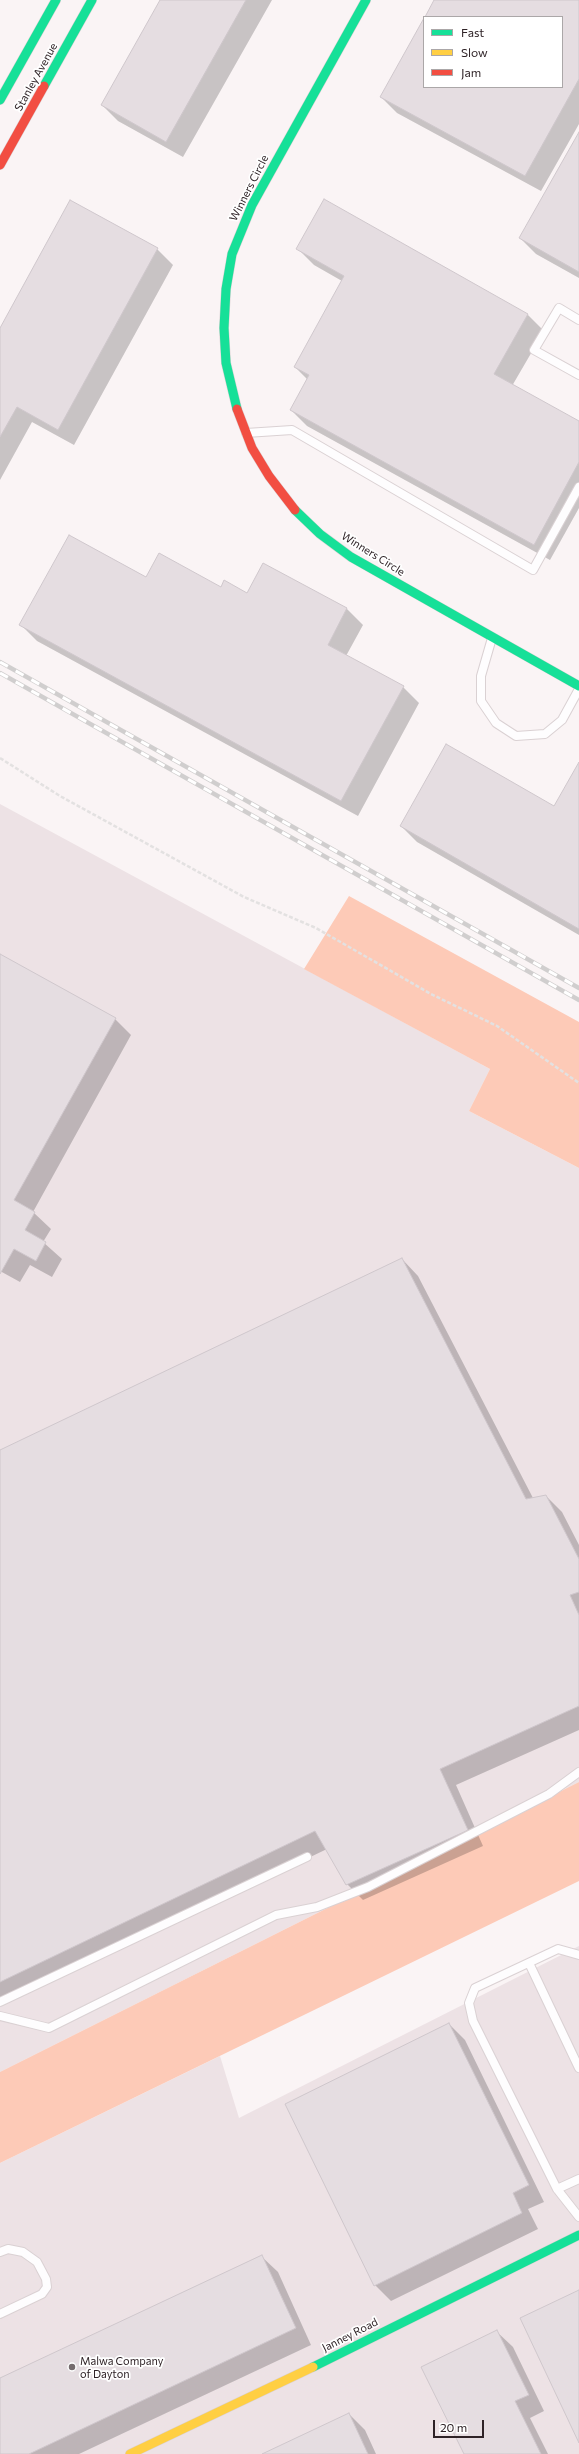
<!DOCTYPE html>
<html>
<head>
<meta charset="utf-8">
<style>
  body { margin:0 }
  #map { position:relative; width:579px; height:2454px; overflow:hidden; background:#faf4f5; font-family:Commissioner,sans-serif }
  canvas { display:block }
  .legend { position:absolute; left:423px; top:16px; width:140px; height:72px; box-sizing:border-box; background:#fff; border:1px solid #aba7a8; margin:0; padding:5px 7px; list-style:none; font-size:12px; color:#2e2226 }
  .legend li { display:flex; align-items:center; gap:8px; height:20px }
  .legend b { width:20px; border:1px solid #aba7a8 }
  .scale { position:absolute; left:433px; top:2420px; width:51px; height:18px; box-sizing:border-box; border:2px solid #2e2226; border-top:0; padding-left:5px; font-size:12px; line-height:14px; white-space:nowrap; color:#2e2226; -webkit-text-stroke:3px #fff; paint-order:stroke }
</style>
</head>
<body>
<div id="map">
<canvas width="579" height="2454"></canvas>
<ul class="legend">
<li><b style="height:5px;background:#16e098"></b>Fast</li>
<li><b style="height:5px;background:#ffcf43"></b>Slow</li>
<li><b style="height:5px;background:#f24e42"></b>Jam</li>
</ul>
<div class="scale">20 m</div>
</div>
<script>
const c = document.querySelector('canvas').getContext('2d');
c.lineJoin = 'round';
function paint(path, color) { c.fillStyle = color; c.fill(path, 'evenodd'); }
const poly = rows => new Path2D(rows.map(r => 'M' + r).join(''));
function stroke(path, color, width, dash) { c.strokeStyle = color; c.lineWidth = width; c.lineCap = dash ? 'butt' : 'round'; c.setLineDash(dash || []); c.stroke(path); }
function drawText(font, color, halo, rows, align = 'center') {
  c.font = font + ' Commissioner,sans-serif'; c.lineWidth = 3.5; c.setLineDash([]); c.textBaseline = 'middle'; c.strokeStyle = halo; c.fillStyle = color; for (const [text, x, y, turn = 0] of rows) {
    c.save(); c.translate(x, y); c.rotate((+turn || 0) * Math.PI / 180); c.textAlign = isNaN(turn) ? turn : align; if (halo) c.strokeText(text, 0, 0); c.fillText(text, 0, 0); c.restore();
  }
}
paint(poly([
  [0,804,490,1069,469,1111,579,1168,579,1782,0,2072],
  [579,1946,579,2454,0,2454,0,2163,220,2056,239,2118]
]), '#ede2e5');
paint(poly([
  [349,896,579,1022,579,1168,469,1111,490,1069,304,969],
  [579,1782,579,1881,0,2163,0,2072]
]), '#fdcab7');
paint(poly([
  [161,0,272,0,183,157,118,121,102,105],
  [435,0,579,0,579,124,541,191,397,113,381,97,424,20,424,87,562,87,562,17,426,17],
  [579,134,579,278,536,254,520,238],
  [325,201,528,315,544,331,512,386,579,423,579,508,550,560,307,426,291,410,308,380,295,367,342,281,314,265,298,249],
  [157,249,173,265,74,445,32,422,0,480,0,330],
  [264,564,347,609,363,625,346,656,403,687,419,703,358,816,37,641,21,625,146,578,248,594],
  [579,774,579,935,417,842,401,826,554,808],
  [0,955,115,1019,131,1035,33,1212,51,1229,43,1242,62,1259,52,1277,30,1265,20,1282,0,1271],
  [402,1259,418,1276,533,1498,546,1496,562,1512,579,1545,579,1730,456,1785,483,1846,363,1900,347,1884,327,1849,0,2006,0,1451],
  [449,2024,465,2040,544,2202,528,2209,538,2229,391,2301,375,2285],
  [261,2256,278,2272,311,2345,79,2454,0,2454,0,2379],
  [496,2331,513,2347,544,2411,530,2418,548,2454,465,2454],
  [349,2414,365,2430,376,2454,265,2454]
]), '#0003');
const building = poly([
  [160,0,246,0,166,142,101,105,160,0],
  [434,0,579,0,579,79,525,176,380,97,424,18,424,87,562,87,562,17,425,17,434,0],
  [579,132,579,272,519,238,579,132],
  [324,199,528,314,494,374,579,421,579,462,534,545,290,410,309,375,294,367,344,276,296,249,324,199],
  [70,200,158,248,58,430,17,407,0,437,0,328,70,200],
  [69,535,146,577,159,553,221,587,224,580,247,593,263,563,347,608,328,645,404,686,341,801,19,625,69,535],
  [446,744,554,806,579,762,579,929,400,826,446,744],
  [0,954,116,1018,14,1200,35,1212,25,1230,46,1242,36,1261,14,1249,0,1274,0,954],
  [402,1258,526,1499,546,1495,579,1559,579,1592,570,1595,579,1615,579,1706,440,1769,468,1830,464,1832,346,1885,315,1831,0,1982,0,1450,402,1258],
  [449,2023,529,2185,513,2193,522,2213,374,2286,285,2104,449,2023],
  [262,2255,296,2328,29,2454,0,2454,0,2378,262,2255],
  [579,2290,579,2443,520,2318,579,2290],
  [497,2330,529,2395,515,2401,541,2454,464,2454,421,2367,497,2330],
  [349,2413,368,2454,262,2454,349,2413]
]);
paint(building, '#e5dde1');
stroke(building, '#cfc7cc', 1);
const lane = poly([
  [579,320,559,308,534,350,579,375],
  [246,433,292,430,533,570,579,487],
  [492,638,481,676,481,701,496,723,516,736,545,734,562,720,579,689],
  [579,1955,558,1949,475,1988,469,2003,473,2021,557,2189,579,2217],
  [529,1963,579,2068],
  [0,2002,307,1857],
  [0,2016,49,2028,276,1915,317,1907,368,1887,549,1794,579,1772],
  [557,2189,579,2179],
  [0,2252,8,2249,23,2252,37,2262,46,2279,47,2287,42,2294,0,2314]
]);
const fast = poly([
  [44,86,92,0],
  [0,100,56,0],
  [237,409,226,363,224,328,226,289,232,254,252,205,366,0],
  [295,510,320,534,351,557,579,686],
  [313,2367,579,2235]
]);
const slow = poly([
  [130,2454,313,2367]
]);
const jam = poly([
  [0,165,44,86],
  [237,409,252,448,269,476,295,510]
]);
stroke(lane, '#dad1d3', 10);
stroke(fast, '#dad1d3', 10);
stroke(slow, '#dad1d3', 10);
stroke(jam, '#dad1d3', 10);
stroke(poly([
  [0,758,60,796,244,897,316,928,431,994,497,1026,579,1083]
]), '#e3e1e1', 2.5, [4, 2]);
stroke(lane, '#fefdfe', 8);
stroke(fast, '#16e098', 9);
stroke(slow, '#ffcf43', 9);
stroke(jam, '#f24e42', 9);
const rail = poly([
  [0,662,579,988],
  [0,673,579,1000]
]);
stroke(rail, '#d0cece', 4.5);
stroke(rail, '#fff', 3, [9]);
for (const [x, y, r, color] of [
  [72,2367,4,"#756c6e"]
]) { const dot = new Path2D(); dot.arc(x, y, r, 0, 2 * Math.PI); c.fillStyle = color; c.fill(dot); stroke(dot, '#fff', 1.5); }
drawText('11px', '#2e2226', '#fff', [
  ["Stanley Avenue",36,77,-61],
  ["Winners Circle",249,188,-63],
  ["Winners Circle",373,554,32],
  ["Janney Road",350,2335,-27]
]);
drawText('11px', '#2e2226', '#fff', [
  ["Malwa Company",80,2361],
  ["of Dayton",80,2374]
], 'left');
</script>
</body>
</html>
